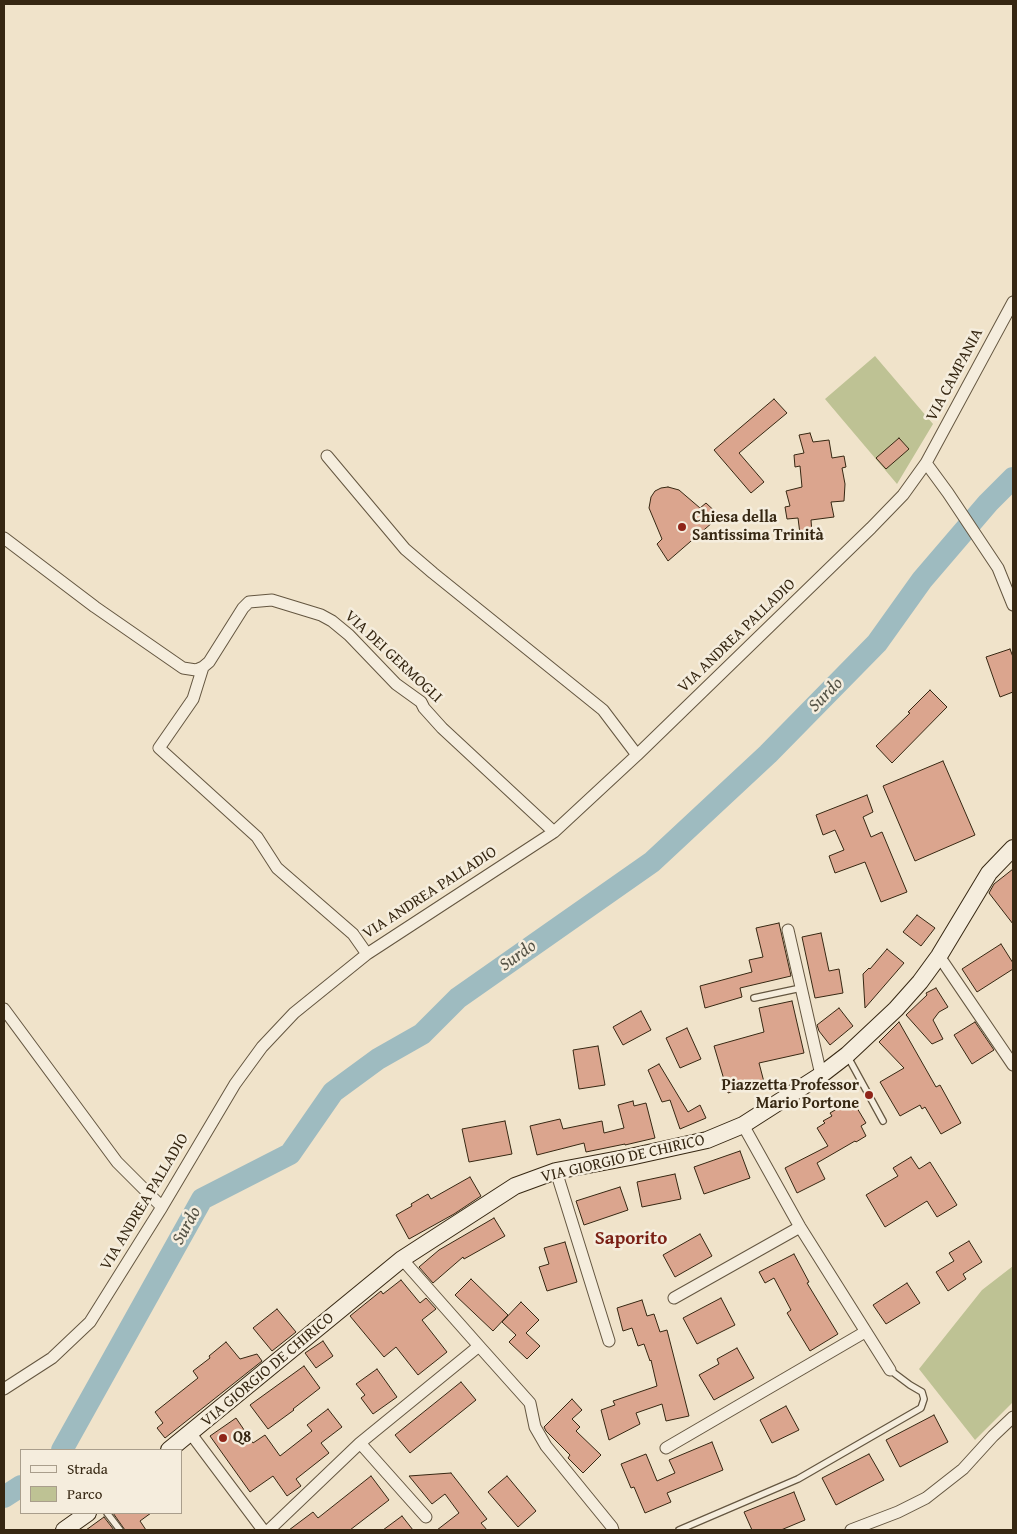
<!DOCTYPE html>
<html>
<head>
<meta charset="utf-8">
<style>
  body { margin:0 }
  #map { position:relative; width:1017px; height:1534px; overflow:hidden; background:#f0e3ca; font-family:"Gentium Book Plus",serif }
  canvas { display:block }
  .frame { position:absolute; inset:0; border:5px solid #362712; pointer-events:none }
  .legend { position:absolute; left:20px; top:1449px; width:162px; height:65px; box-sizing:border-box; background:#f5eddd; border:1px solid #a99e8c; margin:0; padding:6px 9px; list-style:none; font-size:15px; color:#362712 }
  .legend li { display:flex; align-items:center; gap:10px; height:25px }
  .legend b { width:25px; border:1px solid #a99e8c }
</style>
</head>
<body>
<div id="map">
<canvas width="1017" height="1534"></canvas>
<div class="frame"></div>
<ul class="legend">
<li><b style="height:6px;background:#f5eddd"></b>Strada</li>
<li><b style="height:14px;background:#bec294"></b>Parco</li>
</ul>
</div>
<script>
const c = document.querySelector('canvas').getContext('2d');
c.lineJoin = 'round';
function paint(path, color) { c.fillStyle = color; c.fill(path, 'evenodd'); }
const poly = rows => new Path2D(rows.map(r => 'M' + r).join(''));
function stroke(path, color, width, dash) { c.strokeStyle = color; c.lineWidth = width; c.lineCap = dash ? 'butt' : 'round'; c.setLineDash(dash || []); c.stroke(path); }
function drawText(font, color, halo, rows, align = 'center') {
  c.font = font + ' "Gentium Book Plus",serif'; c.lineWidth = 5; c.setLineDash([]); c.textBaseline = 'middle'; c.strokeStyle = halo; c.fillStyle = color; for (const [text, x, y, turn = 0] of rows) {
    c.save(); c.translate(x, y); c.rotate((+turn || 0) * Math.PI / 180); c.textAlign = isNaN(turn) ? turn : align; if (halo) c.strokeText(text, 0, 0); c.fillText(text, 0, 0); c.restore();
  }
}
paint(poly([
  [875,356,933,424,897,484,825,399],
  [1013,1266,1013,1402,975,1440,919,1369,982,1290]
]), '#bec294');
stroke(poly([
  [62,1450,202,1199,290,1154,333,1092,378,1059,422,1034,458,998,652,862,768,754,877,643,922,580,988,503,1013,478],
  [4,1497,21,1486]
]), '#9ebbc0', 22);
const building = poly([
  [774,399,787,413,739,453,764,482,751,493,714,450,774,399],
  [810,433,813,442,829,440,832,458,844,456,846,467,842,468,845,484,844,501,831,502,834,517,811,520,812,533,800,534,798,518,787,519,785,507,790,506,786,491,802,487,800,466,795,467,794,455,804,453,799,435,810,433],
  [899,438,909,449,886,469,876,458,899,438],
  [668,487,679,490,700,508,706,503,720,516,668,561,657,544,662,539,649,508,651,497,655,491,661,488,668,487],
  [1010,649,1013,657,1013,692,1000,697,986,657,1010,649],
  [930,690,947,707,892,763,876,746,910,713,908,712,930,690],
  [943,761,975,835,915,861,883,786,943,761],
  [867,795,873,812,863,817,871,837,882,832,907,892,881,902,865,862,835,873,829,856,844,850,835,830,823,835,816,815,867,795],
  [1013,869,1013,924,989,893,994,884,1013,869],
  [917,915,935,928,921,946,903,932,917,915],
  [779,923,791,976,740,988,742,997,705,1008,700,986,752,972,749,960,763,957,756,928,779,923],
  [821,933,829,971,839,969,843,993,815,998,802,937,821,933],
  [1001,944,1013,963,1013,969,977,992,962,969,1001,944],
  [887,949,904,963,865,1008,863,974,869,968,870,969,887,949],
  [936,988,948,1007,939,1012,933,1020,943,1039,932,1044,906,1015,927,995,926,993,936,988],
  [792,1001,804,1053,759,1063,764,1082,728,1093,714,1046,764,1032,759,1008,792,1001],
  [839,1008,853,1026,830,1045,819,1031,817,1025,839,1008],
  [641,1011,651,1030,623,1045,613,1027,641,1011],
  [899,1022,936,1087,940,1085,961,1123,941,1134,925,1107,922,1109,920,1105,900,1116,880,1082,904,1068,879,1042,899,1022],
  [975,1022,994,1050,972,1064,954,1035,975,1022],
  [687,1028,701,1059,680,1068,666,1038,687,1028],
  [598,1046,605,1085,579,1089,573,1050,598,1046],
  [659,1064,688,1112,700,1105,706,1118,680,1129,670,1100,662,1102,648,1070,659,1064],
  [633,1101,634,1106,646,1103,655,1138,625,1145,625,1144,586,1152,584,1143,537,1155,530,1126,560,1119,563,1129,602,1121,604,1133,624,1128,618,1105,633,1101],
  [854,1103,866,1123,861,1126,866,1136,856,1142,855,1141,817,1163,825,1179,797,1193,785,1168,828,1146,817,1128,825,1123,823,1121,832,1116,830,1113,842,1106,844,1109,854,1103],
  [505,1121,512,1154,469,1162,462,1129,505,1121],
  [740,1151,750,1178,704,1194,694,1167,740,1151],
  [911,1157,919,1169,930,1162,957,1205,937,1217,927,1201,885,1227,866,1195,898,1176,893,1168,911,1157],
  [675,1174,681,1199,642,1207,637,1182,675,1174],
  [470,1177,481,1196,454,1214,409,1239,396,1215,412,1206,411,1204,428,1194,431,1199,470,1177],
  [620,1187,628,1210,584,1225,576,1201,620,1187],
  [494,1218,505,1236,464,1259,463,1257,433,1283,419,1267,439,1250,494,1218],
  [700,1234,712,1256,675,1277,663,1255,700,1234],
  [969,1241,982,1262,963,1274,966,1279,948,1291,936,1272,954,1261,949,1253,969,1241],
  [565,1242,577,1282,547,1291,539,1267,549,1264,544,1248,565,1242],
  [794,1254,809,1282,807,1283,838,1334,810,1351,787,1313,791,1310,774,1278,765,1283,759,1272,794,1254],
  [471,1279,508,1315,493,1331,455,1295,471,1279],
  [401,1280,420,1303,426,1298,436,1309,422,1320,447,1352,418,1375,396,1347,384,1357,350,1316,381,1291,383,1294,401,1280],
  [907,1283,920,1303,886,1324,873,1305,907,1283],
  [721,1298,735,1325,697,1344,683,1318,721,1298],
  [642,1300,647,1316,654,1314,660,1332,667,1330,689,1416,666,1421,662,1404,636,1413,640,1424,609,1440,601,1410,615,1405,613,1401,657,1386,651,1360,650,1361,644,1344,638,1346,632,1328,623,1331,617,1308,642,1300],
  [521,1302,539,1320,526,1333,540,1346,527,1359,509,1342,516,1335,502,1322,521,1302],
  [277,1309,296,1332,272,1351,253,1328,277,1309],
  [323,1341,333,1356,316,1368,305,1353,323,1341],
  [226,1342,240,1359,257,1354,262,1361,165,1438,157,1428,163,1423,155,1412,198,1378,193,1371,210,1358,209,1356,226,1342],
  [737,1348,754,1378,714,1400,699,1375,719,1364,717,1359,737,1348],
  [304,1366,320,1388,293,1409,294,1410,268,1429,250,1405,304,1366],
  [377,1369,397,1397,373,1414,361,1398,365,1395,356,1384,377,1369],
  [461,1382,476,1400,410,1453,395,1435,461,1382],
  [572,1399,582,1410,572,1419,580,1427,576,1431,601,1455,583,1473,568,1458,570,1455,546,1431,544,1427,572,1399],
  [786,1406,799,1430,772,1443,760,1420,786,1406],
  [328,1409,342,1427,321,1443,329,1453,296,1479,301,1486,287,1496,273,1476,250,1492,210,1436,236,1418,253,1443,265,1435,280,1456,312,1431,307,1425,328,1409],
  [934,1415,948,1442,900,1467,886,1440,934,1415],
  [712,1442,723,1470,667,1493,671,1502,645,1513,634,1487,631,1488,621,1464,646,1454,657,1481,675,1473,669,1460,712,1442],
  [869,1454,884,1480,836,1505,822,1478,869,1454],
  [451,1473,487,1519,481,1523,487,1530,437,1530,459,1513,445,1494,432,1504,409,1476,451,1473],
  [371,1476,389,1500,350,1530,289,1530,313,1512,318,1518,371,1476],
  [507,1476,536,1511,518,1527,488,1492,507,1476],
  [794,1492,805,1520,781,1530,752,1530,744,1512,794,1492],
  [113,1513,151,1513,140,1521,146,1530,125,1530,113,1513],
  [402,1516,413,1530,383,1530,402,1516],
  [104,1517,114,1530,86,1530,104,1517]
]);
paint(building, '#dba58e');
stroke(building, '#362712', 1);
const service = poly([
  [754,998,801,988],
  [848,1057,883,1121],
  [107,1513,120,1530],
  [679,1530,798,1479,921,1408,924,1399,922,1392,910,1385,890,1370]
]);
const minor = poly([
  [327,456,405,549,433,573,603,710,637,755],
  [926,463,948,493,998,568,1013,605],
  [4,538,95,607,183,668,196,670,203,667,209,662,243,608,249,602,272,600,321,615,332,621,349,635,396,684,421,702,424,708,442,728,554,832],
  [203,667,193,699,159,748,257,837,277,868,353,934,367,954],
  [788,930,821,1075],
  [939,956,1013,1065],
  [4,1009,117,1162,162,1207],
  [743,1125,800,1227,890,1370],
  [556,1171,609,1341],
  [674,1298,800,1227],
  [479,1346,530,1403,535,1427,546,1446,612,1527,613,1530],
  [4,1389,52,1358,90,1322,162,1207,235,1084,262,1047,294,1013,367,954,554,832,637,755,871,528,903,495,926,463,1013,302],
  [191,1434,263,1530],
  [360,1443,426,1517],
  [666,1448,865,1332],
  [269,1530,360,1443,479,1346,402,1259],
  [851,1530,898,1512,926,1498,963,1469,993,1436,1013,1417]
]);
const secondary = poly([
  [169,1450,402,1259,515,1186,556,1171,630,1157,707,1140,743,1125,821,1075,847,1055,896,1009,920,982,939,956,989,873,1013,848],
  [64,1530,88,1513]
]);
stroke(service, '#645640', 8);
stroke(minor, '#645640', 13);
stroke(secondary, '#362712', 18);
stroke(service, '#f5eddd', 5.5);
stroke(minor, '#f5eddd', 11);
stroke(secondary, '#f5eddd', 16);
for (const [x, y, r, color] of [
  [682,527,5,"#8f2418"],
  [869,1095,5,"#8f2418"],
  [223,1438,5,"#8f2418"]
]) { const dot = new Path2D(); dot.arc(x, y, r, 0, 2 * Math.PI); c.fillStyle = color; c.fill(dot); stroke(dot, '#f5eddd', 2); }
drawText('16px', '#362712', '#f5eddd', [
  ["VIA CAMPANIA",955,375,-62],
  ["VIA ANDREA PALLADIO",737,636,-44],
  ["VIA DEI GERMOGLI",393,657,43],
  ["VIA ANDREA PALLADIO",430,893,-33],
  ["VIA GIORGIO DE CHIRICO",623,1159,-13],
  ["VIA ANDREA PALLADIO",145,1202,-59],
  ["VIA GIORGIO DE CHIRICO",268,1370,-40]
]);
drawText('bold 16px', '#362712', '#f5eddd', [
  ["Chiesa della",692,518],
  ["Santissima Trinità",692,536],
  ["Piazzetta Professor",859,1086,"right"],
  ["Mario Portone",859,1104,"right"],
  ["Q8",233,1438]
], 'left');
drawText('italic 18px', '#555346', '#f5eddd', [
  ["Surdo",826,695,-45],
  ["Surdo",518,956,-35],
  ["Surdo",187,1226,-61]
]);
drawText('bold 19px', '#7a1f14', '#f5eddd', [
  ["Saporito",631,1239]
]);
</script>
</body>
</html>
